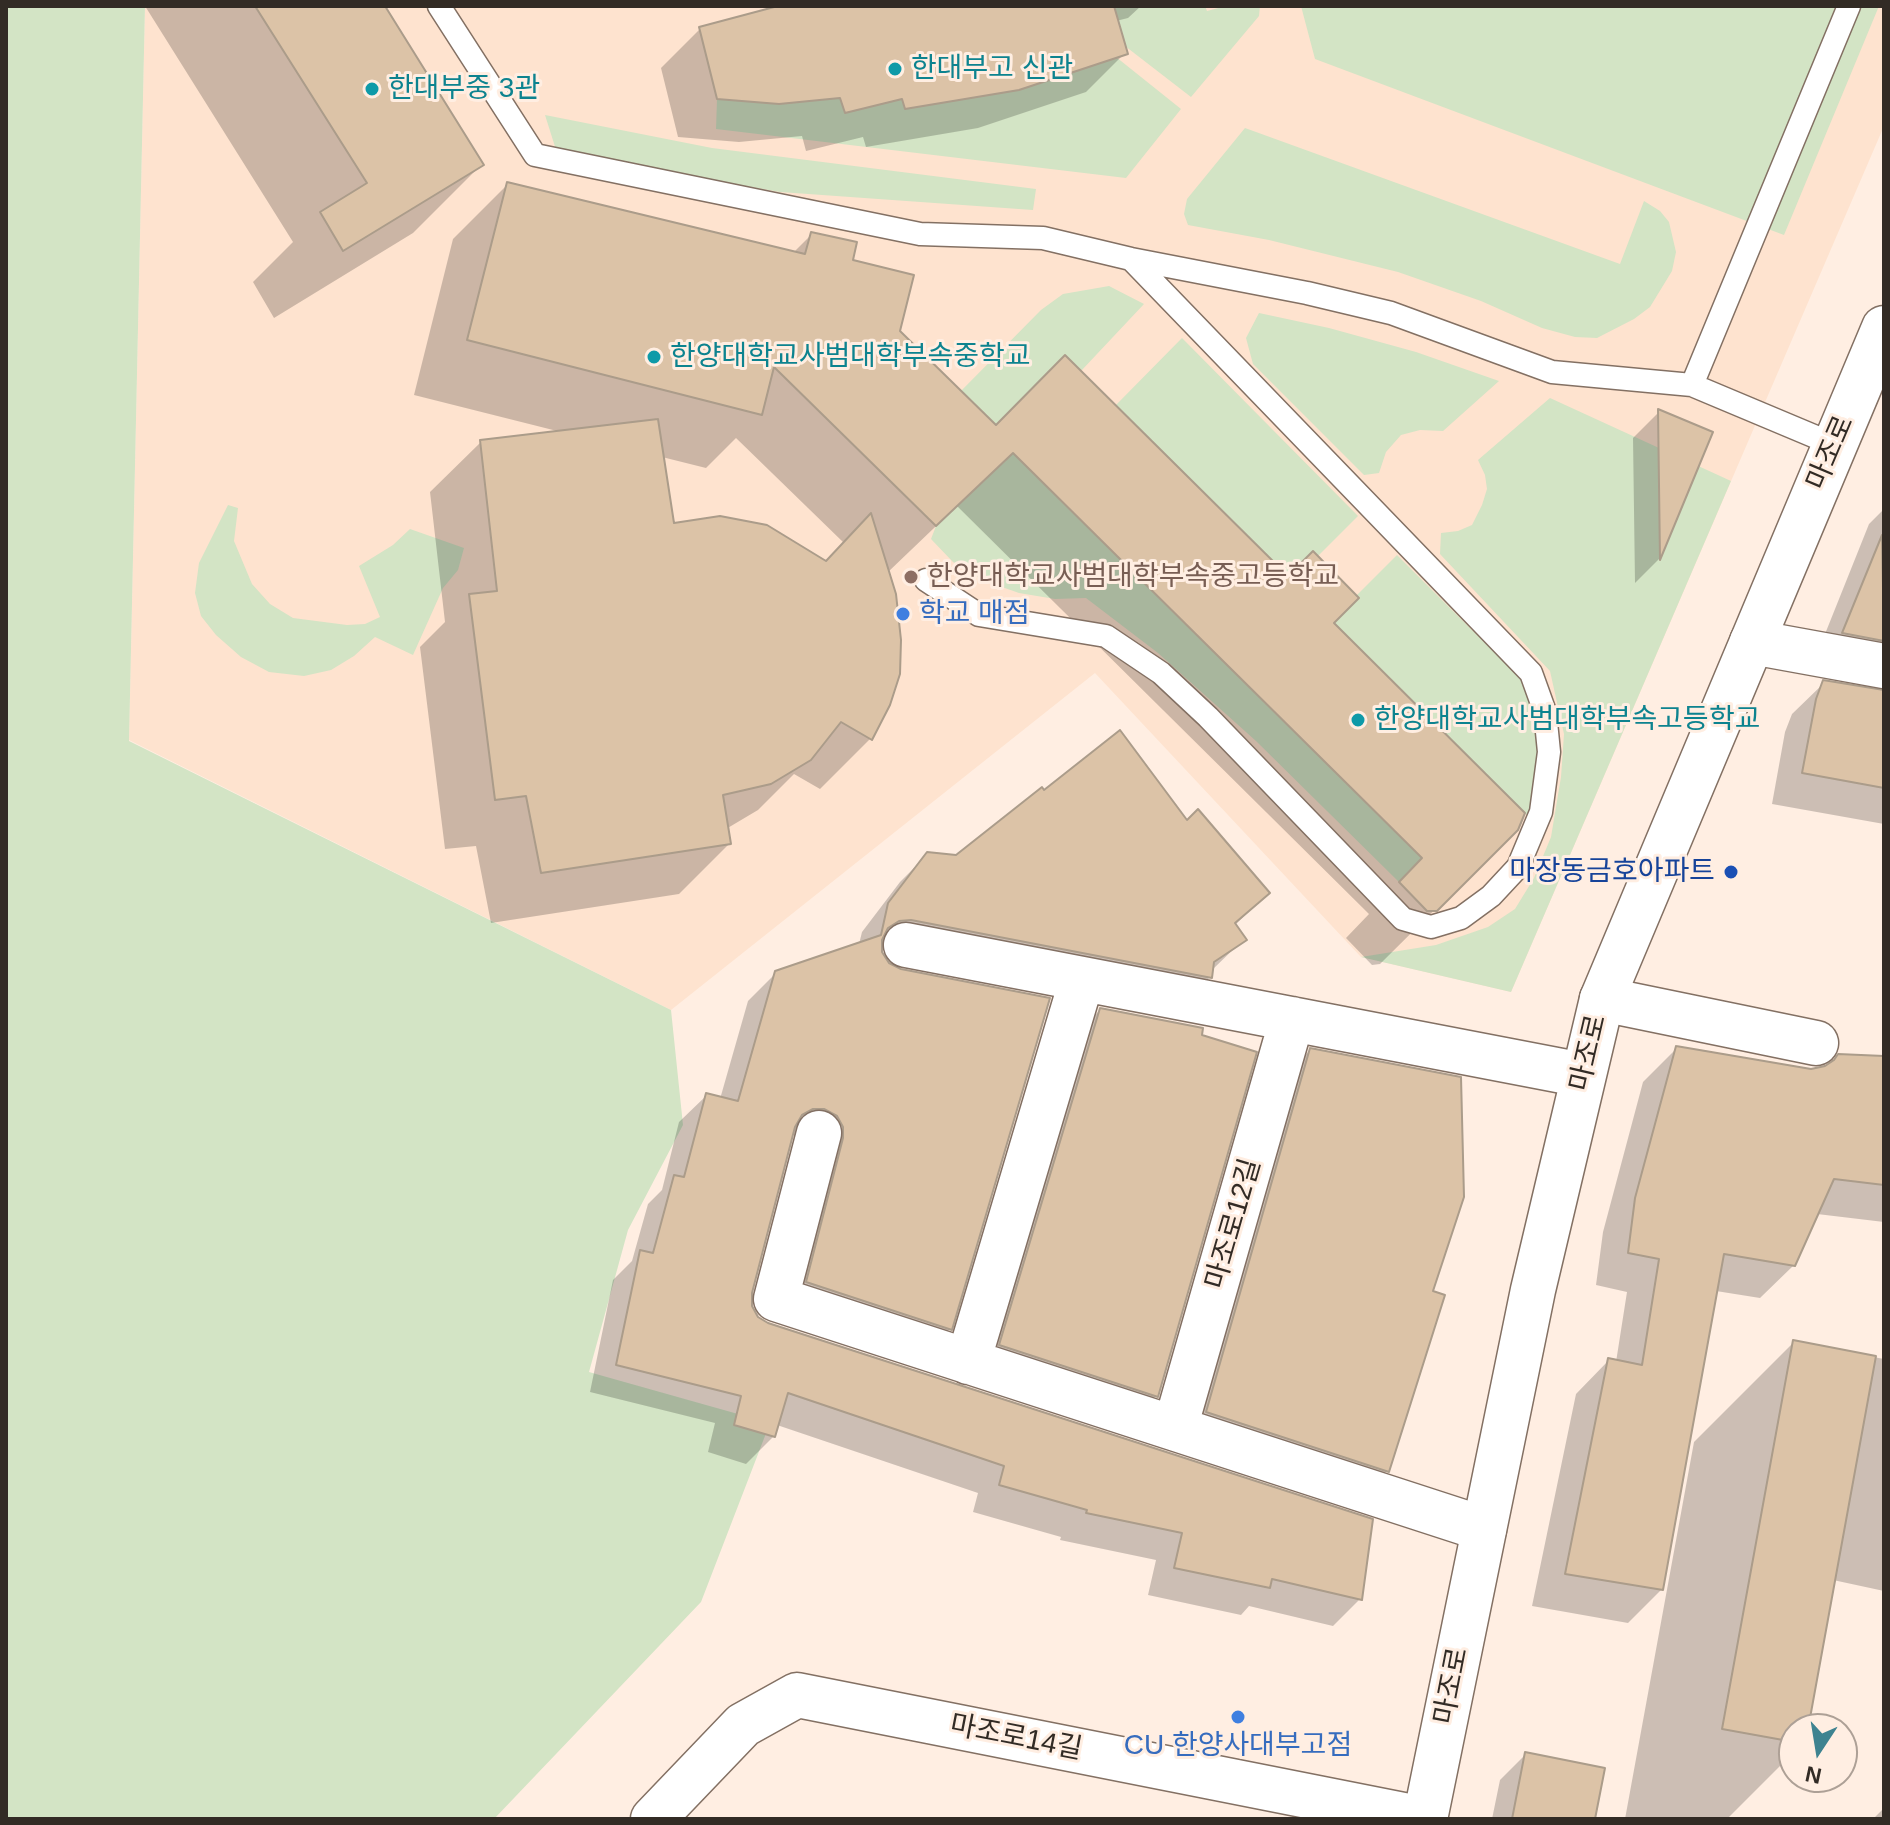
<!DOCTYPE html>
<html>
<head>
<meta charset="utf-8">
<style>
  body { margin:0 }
  #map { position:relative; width:1890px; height:1825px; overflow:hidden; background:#ffeee2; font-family:Arial,sans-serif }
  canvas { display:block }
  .frame { position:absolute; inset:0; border:8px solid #322b25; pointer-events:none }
  .north { position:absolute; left:1778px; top:1713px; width:80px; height:80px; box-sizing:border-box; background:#ffeee2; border:2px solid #ada096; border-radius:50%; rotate:192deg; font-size:22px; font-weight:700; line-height:32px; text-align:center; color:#322b25 }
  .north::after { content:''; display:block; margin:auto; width:28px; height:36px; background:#3e8390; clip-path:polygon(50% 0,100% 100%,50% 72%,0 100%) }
</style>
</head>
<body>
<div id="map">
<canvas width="1890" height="1825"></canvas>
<div class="frame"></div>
<div class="north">N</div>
</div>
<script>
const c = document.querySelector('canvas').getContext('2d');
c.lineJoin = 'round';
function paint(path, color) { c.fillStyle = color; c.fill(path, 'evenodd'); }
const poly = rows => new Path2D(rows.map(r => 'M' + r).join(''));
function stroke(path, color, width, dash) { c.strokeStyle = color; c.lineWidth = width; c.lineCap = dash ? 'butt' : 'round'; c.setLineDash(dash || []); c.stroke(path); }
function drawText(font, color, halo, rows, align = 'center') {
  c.font = font + ' Arial,"Noto Sans KR",sans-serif'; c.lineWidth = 6; c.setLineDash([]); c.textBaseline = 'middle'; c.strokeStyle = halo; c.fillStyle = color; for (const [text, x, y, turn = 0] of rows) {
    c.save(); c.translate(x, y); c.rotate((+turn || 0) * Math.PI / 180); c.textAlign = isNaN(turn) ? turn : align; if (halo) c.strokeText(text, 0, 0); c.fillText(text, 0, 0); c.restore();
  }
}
paint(poly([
  [145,6,1884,6,1884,126,1511,992,1361,957,1095,673,671,1010,129,740]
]), '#fee3cf');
paint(poly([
  [6,6,145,6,129,741,671,1010,683,1125,628,1230,589,1372,770,1423,701,1602,494,1819,6,1819],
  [1114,6,1205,6,1207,11,1226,6,1260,6,1259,16,1191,97,1125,46],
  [1301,6,1879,6,1784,235,1315,59],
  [1116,57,1181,109,1126,178,716,129,717,99,840,98,845,113,902,99,905,108],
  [545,115,712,148,1036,189,1033,210,780,192,557,153],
  [1245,128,1620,264,1644,201,1660,211,1669,222,1676,252,1672,271,1650,307,1634,319,1597,338,1575,337,1542,328,1481,301,1398,272,1269,240,1188,225,1184,214,1187,199],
  [1109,286,1144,304,1081,371,1064,355,996,425,961,391,1041,310,1063,294],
  [1259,313,1329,328,1416,352,1499,381,1443,431,1420,430,1401,435,1386,452,1379,473,1364,475,1253,364,1246,338],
  [1182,338,1358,516,1318,556,1313,551,1288,576,1116,405],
  [1550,398,1731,481,1511,992,1361,957,1436,945,1488,927,1515,909,1534,878,1551,837,1561,777,1564,734,1550,671,1440,554,1441,533,1458,531,1472,525,1482,505,1487,489,1485,475,1478,460],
  [1013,453,1422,858,1399,882,1256,741,1158,653,1086,598,1055,599,1019,593,985,581,953,562,931,539,936,526],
  [228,505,238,508,234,541,252,584,270,604,293,618,347,625,365,624,380,617,359,566,393,545,410,529,464,548,458,570,443,588,413,655,375,637,354,656,331,670,304,676,269,672,241,657,216,635,201,616,195,593,199,563],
  [1397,555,1521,679,1532,700,1542,756,1530,818,1334,623,1359,598,1357,595]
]), '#d3e4c5');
paint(poly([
  [145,6,382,6,481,165,413,233,274,318,253,282,293,242],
  [786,6,1141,6,1128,18,1116,21,1125,53,1086,92,978,128,866,147,863,137,806,151,802,136,739,142,678,137,661,68,700,29],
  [507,185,793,253,812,234,851,261,898,332,995,427,1331,623,1516,829,1380,964,1372,965,1346,938,1369,914,957,506,887,573,888,704,870,739,820,789,794,774,758,810,726,829,729,844,679,894,491,923,476,846,445,849,420,647,445,622,430,492,481,442,561,432,414,395,453,239],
  [736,438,844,543,825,562,673,526,662,457,706,468],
  [1659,412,1710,433,1659,559,1635,583,1633,438],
  [1884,509,1884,824,1772,804,1785,732,1792,714,1824,683,1876,689,1868,678,1813,664,1869,524],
  [1186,823,1268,893,1235,925,1244,939,1211,971,1210,977,1182,1005,880,947,950,1329,922,1356,780,1310,797,1135,791,1135,750,1292,750,1306,757,1318,1360,1599,1333,1626,1249,1606,1241,1615,1148,1595,1156,1560,1060,1540,1061,1537,973,1512,978,1493,777,1425,774,1436,746,1464,708,1452,715,1423,590,1392,613,1280,632,1261,648,1204,662,1190,679,1122,707,1095,720,1099,748,1001,776,973,859,944,862,932,900,882,928,854,957,857],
  [1100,1010,1156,1396,1130,1422,974,1372,1074,1036],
  [1677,1048,1811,1071,1884,1058,1884,1222,1817,1214,1794,1265,1760,1298,1716,1291,1662,1589,1628,1623,1532,1606,1576,1394,1609,1360,1616,1362,1627,1292,1596,1285,1603,1232,1643,1082],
  [1310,1050,1430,1292,1387,1471,1361,1497,1180,1439,1284,1077],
  [1794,1342,1884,1359,1884,1591,1833,1580,1806,1729,1794,1729,1794,1752,1727,1819,1625,1819,1694,1442],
  [1526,1754,1593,1819,1492,1819,1500,1780],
  [1882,1810,1884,1819,1873,1819]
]), '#0003');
const building = poly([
  [255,6,385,6,484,165,343,251,320,212,367,183,255,6],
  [778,6,1114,6,1128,54,1019,90,905,109,902,99,845,113,840,98,779,104,717,99,699,27,778,6],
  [507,182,805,254,811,232,857,242,853,260,914,275,900,331,996,425,1065,355,1288,576,1313,551,1359,598,1334,623,1525,813,1518,830,1437,911,1427,911,1399,882,1422,858,1013,453,936,526,774,367,762,415,467,340,507,182],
  [1658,409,1713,432,1660,560,1658,409],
  [658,419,674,523,720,516,767,525,826,561,871,513,896,594,901,640,900,674,890,705,872,740,841,722,811,760,771,784,723,795,731,844,541,873,526,796,495,800,469,594,497,591,480,440,658,419],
  [1882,535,1884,641,1842,633,1882,535],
  [1823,680,1884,690,1884,788,1802,773,1816,699,1823,680],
  [1120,730,1187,820,1198,809,1270,893,1235,923,1247,940,1214,962,1212,978,911,920,899,921,888,928,882,940,882,952,889,963,901,969,1050,998,952,1330,806,1282,843,1138,843,1127,837,1116,824,1109,813,1109,802,1115,795,1127,752,1293,752,1306,758,1317,768,1323,1373,1519,1362,1600,1272,1579,1270,1588,1174,1568,1182,1533,1086,1513,1087,1510,999,1485,1004,1466,788,1393,775,1437,734,1425,741,1396,616,1365,640,1250,653,1253,674,1175,684,1177,706,1093,738,1101,775,971,881,935,888,903,927,852,956,855,1042,787,1044,790,1120,730],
  [1100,1008,1203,1028,1202,1035,1257,1052,1158,1397,999,1345,1100,1008],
  [1676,1046,1811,1069,1825,1066,1834,1060,1838,1054,1884,1056,1884,1185,1834,1179,1795,1266,1724,1254,1663,1590,1565,1574,1608,1358,1642,1365,1659,1259,1628,1253,1635,1198,1676,1046],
  [1310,1048,1461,1077,1464,1197,1433,1291,1445,1295,1389,1472,1206,1412,1310,1048],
  [1793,1340,1876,1356,1808,1729,1794,1729,1794,1742,1722,1729,1793,1340],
  [1525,1752,1605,1768,1595,1819,1512,1819,1525,1752]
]);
paint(building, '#dcc3a7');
stroke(building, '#ab9c8a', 2);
const service = poly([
  [439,6,535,155,920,234,1043,238,1131,259,1307,293,1391,313,1552,372,1692,385,1835,445],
  [1692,385,1849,6],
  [926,580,979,615,1106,636,1161,673,1208,717,1403,919,1431,927,1461,918,1491,896,1518,867,1541,812,1549,752,1545,712,1531,673,1131,259]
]);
const minor = poly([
  [1752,642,1884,666],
  [906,945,1583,1075],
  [1602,999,1816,1043],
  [819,1133,776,1299,1484,1529],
  [968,1362,1082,979],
  [1175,1428,1292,1019],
  [653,1819,743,1725,797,1695,1424,1819]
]);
const secondary = poly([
  [1425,1819,1533,1290,1602,999,1884,328]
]);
stroke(service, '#837063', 25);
stroke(minor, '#837063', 47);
stroke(secondary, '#837063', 47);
stroke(service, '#fff', 22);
stroke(minor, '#fff', 44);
stroke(secondary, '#fff', 44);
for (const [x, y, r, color] of [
  [895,69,8,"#0f9aa8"],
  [372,89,8,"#0f9aa8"],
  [654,357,8,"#0f9aa8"],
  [911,577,8,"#8d6e63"],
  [903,614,8,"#3f7fe0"],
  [1358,720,8,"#0f9aa8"],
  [1731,872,8,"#1a4fb4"],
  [1238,1717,8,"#3f7fe0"]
]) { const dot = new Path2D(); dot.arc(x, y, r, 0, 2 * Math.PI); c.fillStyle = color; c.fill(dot); stroke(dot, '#ffeee2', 3); }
drawText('28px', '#0d838f', '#ffeee2', [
  ["한대부고 신관",911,69],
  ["한대부중 3관",388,89],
  ["한양대학교사범대학부속중학교",670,357],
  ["한양대학교사범대학부속고등학교",1374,720]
], 'left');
drawText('28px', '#322b25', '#ffeee2', [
  ["마조로",1831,453,-67],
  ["마조로",1589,1053,-77],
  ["마조로12길",1234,1224,-74],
  ["마조로",1452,1686,-79],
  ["마조로14길",1016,1738,11]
]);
drawText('28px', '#785e54', '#ffeee2', [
  ["한양대학교사범대학부속중고등학교",927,577]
], 'left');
drawText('28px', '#366cbe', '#ffeee2', [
  ["학교 매점",919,614],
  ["CU 한양사대부고점",1238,1746,"center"]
], 'left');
drawText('28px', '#164399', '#ffeee2', [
  ["마장동금호아파트",1715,872]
], 'right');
</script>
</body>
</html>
